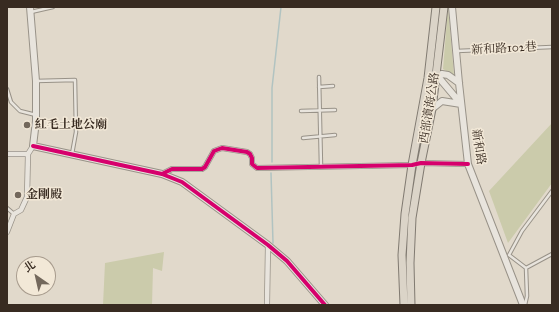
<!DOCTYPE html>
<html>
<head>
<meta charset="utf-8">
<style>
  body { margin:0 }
  #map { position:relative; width:559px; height:312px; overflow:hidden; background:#e1d9cb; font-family:"IM FELL Great Primer","Noto Serif TC",serif }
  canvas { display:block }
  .frame { position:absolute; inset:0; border:8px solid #382b21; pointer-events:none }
  .north { position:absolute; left:16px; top:256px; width:40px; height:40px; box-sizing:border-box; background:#f2e8d7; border:1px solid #a89c8e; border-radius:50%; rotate:326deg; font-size:11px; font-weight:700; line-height:16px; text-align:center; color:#382b21 }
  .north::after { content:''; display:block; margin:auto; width:14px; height:18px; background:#73685c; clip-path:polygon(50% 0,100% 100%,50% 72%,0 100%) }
</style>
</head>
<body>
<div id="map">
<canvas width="559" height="312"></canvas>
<div class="frame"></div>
<div class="north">北</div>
</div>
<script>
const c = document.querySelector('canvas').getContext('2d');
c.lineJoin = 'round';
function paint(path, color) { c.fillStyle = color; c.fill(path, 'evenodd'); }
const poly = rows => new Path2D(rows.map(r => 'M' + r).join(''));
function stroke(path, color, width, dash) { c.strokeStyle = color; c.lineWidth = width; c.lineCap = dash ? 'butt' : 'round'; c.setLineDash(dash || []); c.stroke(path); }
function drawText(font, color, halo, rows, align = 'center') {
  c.font = font + ' "IM FELL Great Primer","Noto Serif TC",serif'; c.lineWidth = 3; c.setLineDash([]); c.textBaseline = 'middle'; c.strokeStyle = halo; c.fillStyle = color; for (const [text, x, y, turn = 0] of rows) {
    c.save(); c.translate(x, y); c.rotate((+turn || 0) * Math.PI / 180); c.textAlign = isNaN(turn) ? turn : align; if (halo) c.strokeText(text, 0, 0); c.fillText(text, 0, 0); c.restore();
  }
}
paint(poly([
  [448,7,454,75,443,69],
  [552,123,552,183,508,243,489,191],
  [164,252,162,271,153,268,152,305,103,305,105,263]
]), '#cbcbab');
stroke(poly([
  [272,162,272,88,281,7],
  [271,173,273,243]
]), '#b1c3c1', 1.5);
const service = poly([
  [31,12,53,7],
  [457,51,552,47],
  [319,77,321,166],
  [36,81,75,80,76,132,72,154],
  [319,87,333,86],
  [7,89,11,102,20,111,36,115],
  [301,111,335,110],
  [303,138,335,135],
  [7,208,14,214],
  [526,268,552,254],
  [525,305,527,296,526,268,509,255,522,231,552,191]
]);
const minor = poly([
  [7,154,28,154],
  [162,174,172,169,202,169,205,167,214,151,222,148,247,152,250,154,252,158,252,164,257,168,412,165,421,163,468,164],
  [7,232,14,214,21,210,27,197,28,154,33,146],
  [267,305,268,245]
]);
const tertiary = poly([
  [30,7,36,81,36,121,33,146,162,174,182,182,268,245,287,261,325,305],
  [452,7,459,83,468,164,523,305],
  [435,73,461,104],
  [434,76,442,74,448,75,459,83],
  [432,109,442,101,461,104]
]);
const primary = poly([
  [404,305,402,255,405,214,412,165,428,78,436,7],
  [411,305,410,263,412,218,421,163,432,109,444,7]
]);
stroke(service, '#989288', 4.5);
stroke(minor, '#989288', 6);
stroke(tertiary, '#989288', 8);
stroke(primary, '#807a71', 9);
stroke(service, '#e8e4dd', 2.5);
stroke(minor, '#e8e4dd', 4.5);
stroke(tertiary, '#e8e4dd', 6);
stroke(primary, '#dbd4c8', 7);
stroke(poly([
  [33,146,162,174,182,182,268,245,287,261,325,305],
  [162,174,172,169,202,169,205,167,214,151,222,148,247,152,250,154,252,158,252,164,257,168,412,165,421,163,468,164]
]), '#d6006c', 4);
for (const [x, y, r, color] of [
  [27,125,4,"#73685c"],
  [18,195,4,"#73685c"]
]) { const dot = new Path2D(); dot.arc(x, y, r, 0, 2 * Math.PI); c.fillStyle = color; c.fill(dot); stroke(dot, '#f2e8d7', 1.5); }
drawText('12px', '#382b21', '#f2e8d7', [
  ["新和路102巷",504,49,-3],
  ["西部濱海公路",430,108,-81],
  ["新和路",478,147,81]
]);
drawText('bold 12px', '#382b21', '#f2e8d7', [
  ["紅毛土地公廟",35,125],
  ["金剛殿",26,195]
], 'left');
</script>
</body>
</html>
